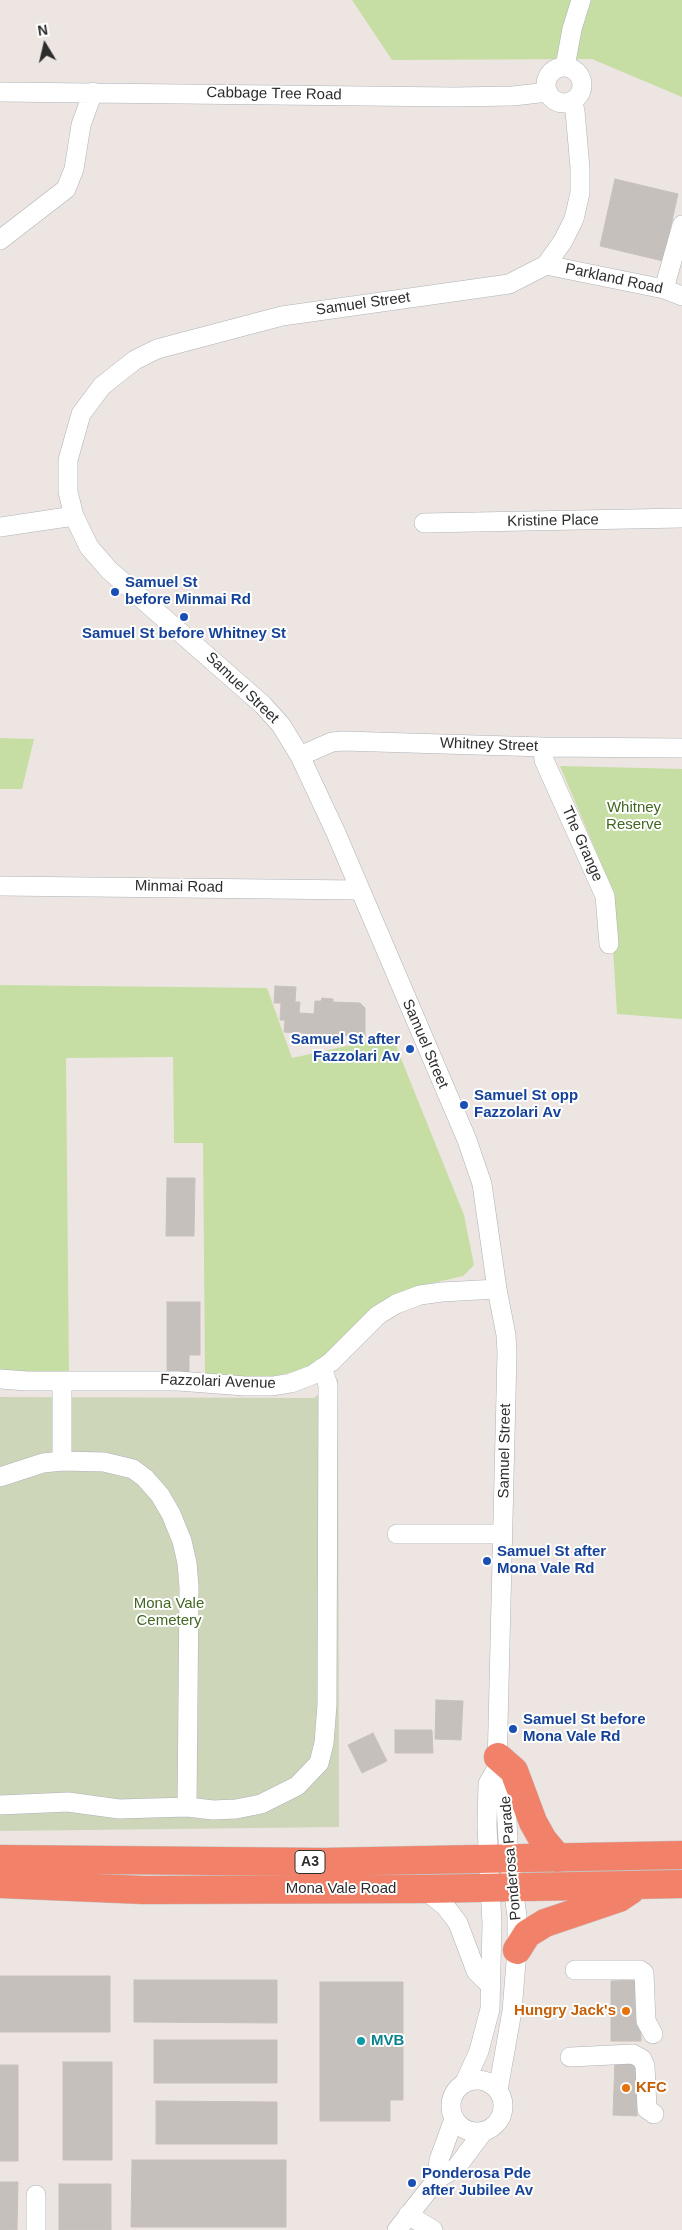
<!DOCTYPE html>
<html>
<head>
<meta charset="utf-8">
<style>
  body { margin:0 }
  #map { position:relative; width:682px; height:2230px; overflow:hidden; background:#ede5e1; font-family:Helvetica,sans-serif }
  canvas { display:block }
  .north { position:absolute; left:20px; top:20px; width:50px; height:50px; -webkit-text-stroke:4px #fff; paint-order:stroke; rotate:351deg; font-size:14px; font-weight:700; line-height:20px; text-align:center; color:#2d2d2d }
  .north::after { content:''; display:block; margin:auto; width:18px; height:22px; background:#2d2d2d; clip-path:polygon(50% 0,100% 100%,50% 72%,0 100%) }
</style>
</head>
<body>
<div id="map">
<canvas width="682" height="2230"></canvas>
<div class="north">N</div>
</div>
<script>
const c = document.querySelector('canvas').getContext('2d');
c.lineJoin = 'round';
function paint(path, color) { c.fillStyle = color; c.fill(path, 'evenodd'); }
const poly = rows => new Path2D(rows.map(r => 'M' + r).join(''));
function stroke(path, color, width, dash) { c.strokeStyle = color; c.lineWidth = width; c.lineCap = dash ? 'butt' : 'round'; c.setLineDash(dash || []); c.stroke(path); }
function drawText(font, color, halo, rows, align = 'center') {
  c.font = font + ' Helvetica,sans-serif'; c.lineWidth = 4; c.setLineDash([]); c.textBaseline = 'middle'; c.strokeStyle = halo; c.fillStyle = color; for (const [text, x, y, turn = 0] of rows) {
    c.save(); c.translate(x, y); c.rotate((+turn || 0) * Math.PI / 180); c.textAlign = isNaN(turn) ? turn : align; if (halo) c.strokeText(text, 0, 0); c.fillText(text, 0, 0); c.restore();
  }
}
paint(poly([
  [352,0,682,0,682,97,592,59,392,60],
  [0,738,34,739,22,789,0,789],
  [560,766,682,769,682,1019,617,1014,609,882],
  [0,985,267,988,292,1058,392,1036,464,1215,474,1265,463,1276,413,1288,382,1304,310,1368,270,1377,205,1375,203,1143,174,1143,173,1057,66,1058,69,1377,0,1376]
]), '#c6dea3');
paint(poly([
  [338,1379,339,1827,0,1831,0,1397,314,1398]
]), '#ced6ba');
const building = poly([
  [615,179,678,194,663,261,600,246,615,179],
  [275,986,296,987,295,1002,300,1002,299,1013,314,1014,315,1001,321,1001,322,998,333,999,333,1002,360,1003,365,1008,365,1037,284,1032,285,1020,280,1020,281,1003,274,1003,275,986],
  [167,1178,195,1178,194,1236,166,1236,167,1178],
  [167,1302,200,1302,200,1355,189,1355,189,1372,167,1372,167,1302],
  [436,1700,463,1701,461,1740,435,1739,436,1700],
  [395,1730,432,1730,433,1753,395,1753,395,1730],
  [373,1733,387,1761,362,1773,348,1745,373,1733],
  [0,1976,110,1976,110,2032,0,2032,0,1976],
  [134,1980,277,1980,277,2023,134,2022,134,1980],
  [640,1980,641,2041,611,2041,611,1981,640,1980],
  [320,1982,403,1982,403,2100,390,2100,390,2121,320,2121,320,1982],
  [154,2040,277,2040,277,2083,154,2083,154,2040],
  [615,2060,639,2061,637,2116,613,2115,615,2060],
  [63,2062,112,2062,112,2160,63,2160,63,2062],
  [0,2065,18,2065,18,2161,0,2161,0,2065],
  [156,2101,277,2102,277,2144,156,2144,156,2101],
  [132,2160,286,2160,286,2227,131,2227,132,2160],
  [0,2182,18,2182,17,2230,0,2230,0,2182],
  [59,2184,111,2184,111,2230,59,2230,59,2184]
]);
paint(building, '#c6c0bc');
stroke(building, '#c9c0bb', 1);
const minor = poly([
  [565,67,572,29,581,0],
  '546 85a18 18 0 1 1 36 0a18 18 0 1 1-36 0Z',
  [0,92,455,97,513,96,548,92],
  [0,240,66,189,74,169,81,125,93,92],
  [546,265,664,289,682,296],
  [664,289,682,225],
  [424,523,682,518],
  [0,527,74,516],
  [543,747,544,760,605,896,609,944],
  [300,756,332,742,343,741,543,747,682,748],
  [0,886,358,890],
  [0,1379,27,1381,178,1381,245,1386,273,1386,291,1383,312,1375,331,1362,378,1315,396,1304,420,1295,442,1292,497,1289],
  [62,1461,62,1381],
  [0,1477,43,1463,62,1461,104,1462,133,1469,145,1478,160,1495,171,1514,182,1541,187,1563,189,1587,187,1807],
  [397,1534,503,1534],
  [0,1805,68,1802,119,1809,187,1807,213,1810,236,1809,261,1804,297,1786,319,1763,324,1743,327,1705,328,1385,322,1368],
  [424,1889,445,1906,458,1923,476,1971,491,1986],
  [575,1970,640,1970,644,1973,646,2021,653,2034],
  [570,2057,633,2054,642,2059,645,2066,647,2109,654,2114],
  '451 2106a26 26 0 1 1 52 0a26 26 0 1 1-52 0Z',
  [465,2082,479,2051,490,2009,492,1924,487,1826,488,1784,497,1768],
  [498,2090,512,2011,517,1950,517,1916,509,1860,505,1784,497,1768,507,1353,506,1335,497,1289,482,1184,467,1140,336,833,300,756,281,725,263,705,109,570,89,547,74,516,68,492,68,460,81,414,102,386,135,360,157,349,282,316,509,284,546,265,563,241,574,219,580,193,580,168,575,111,572,101],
  [437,2179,439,2160,454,2119],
  [408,2215,433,2230],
  [36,2230,36,2195],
  [397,2230,437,2179,456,2168,483,2132]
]);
const highway = poly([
  [498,1757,514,1771,533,1822,543,1840,558,1858],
  [0,1859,323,1862,682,1855],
  [0,1884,143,1890,424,1889,682,1884],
  [517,1950,527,1934,545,1923,619,1898,631,1890]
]);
stroke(minor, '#adb2b8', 20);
stroke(highway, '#c4c4c4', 29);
stroke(minor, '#fff', 19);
stroke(highway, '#f18168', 28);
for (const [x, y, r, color] of [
  [115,592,5,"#1a4fb4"],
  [184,617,5,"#1a4fb4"],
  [410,1049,5,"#1a4fb4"],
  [464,1105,5,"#1a4fb4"],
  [487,1561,5,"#1a4fb4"],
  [513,1729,5,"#1a4fb4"],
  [626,2011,5,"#e8710a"],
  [361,2041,5,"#0f9aa8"],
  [626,2088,5,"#e8710a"],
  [412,2183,5,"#1a4fb4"]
]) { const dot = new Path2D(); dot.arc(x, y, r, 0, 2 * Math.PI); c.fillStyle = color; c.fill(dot); stroke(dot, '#fff', 2); }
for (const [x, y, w] of [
  [310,1862,30]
]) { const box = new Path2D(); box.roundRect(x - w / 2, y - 11.5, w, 23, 4); c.fillStyle = '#fff'; c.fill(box); stroke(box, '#2d2d2d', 1); }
drawText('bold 14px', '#2d2d2d', null, [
  ["A3",310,1862]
]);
drawText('15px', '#2d2d2d', '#fff', [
  ["Cabbage Tree Road",274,94,1],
  ["Parkland Road",614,279,12],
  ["Samuel Street",363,304,-8],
  ["Kristine Place",553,521,-1],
  ["Samuel Street",242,688,44],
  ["Whitney Street",489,745,2],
  ["The Grange",582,844,66],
  ["Minmai Road",179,887,1],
  ["Samuel Street",425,1044,67],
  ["Fazzolari Avenue",218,1382,2],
  ["Samuel Street",505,1451,-89],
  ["Ponderosa Parade",511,1858,-95],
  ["Mona Vale Road",341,1889]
]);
drawText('bold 15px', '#164399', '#fff', [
  ["Samuel St",125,583],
  ["before Minmai Rd",125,600],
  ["Samuel St before Whitney St",184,634,"center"],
  ["Samuel St after",400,1040,"right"],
  ["Fazzolari Av",400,1057,"right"],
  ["Samuel St opp",474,1096],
  ["Fazzolari Av",474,1113],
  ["Samuel St after",497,1552],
  ["Mona Vale Rd",497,1569],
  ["Samuel St before",523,1720],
  ["Mona Vale Rd",523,1737],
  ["Ponderosa Pde",422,2174],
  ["after Jubilee Av",422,2191]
], 'left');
drawText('15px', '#416622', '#fff', [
  ["Whitney",634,808],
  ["Reserve",634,825],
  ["Mona Vale",169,1604],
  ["Cemetery",169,1621]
]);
drawText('bold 15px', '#c56008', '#fff', [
  ["Hungry Jack's",616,2011],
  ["KFC",636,2088,"left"]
], 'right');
drawText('bold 15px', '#0d838f', '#fff', [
  ["MVB",371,2041]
], 'left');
</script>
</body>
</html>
